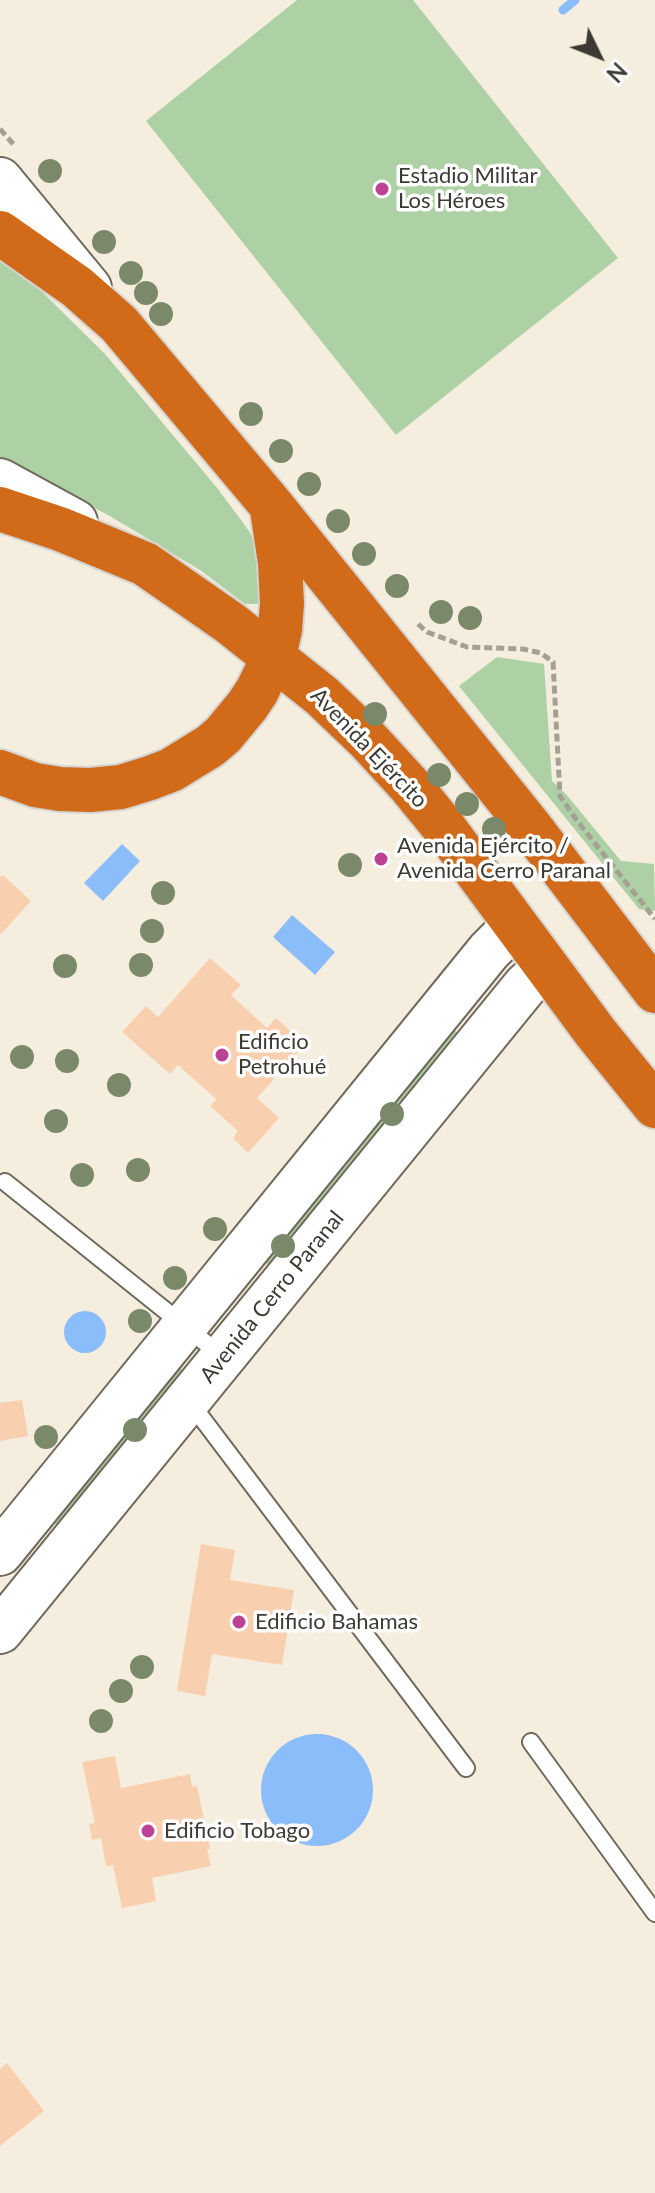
<!DOCTYPE html>
<html>
<head>
<meta charset="utf-8">
<style>
  body { margin:0 }
  #map { position:relative; width:655px; height:2193px; overflow:hidden; background:#f5eede; font-family:Lato,sans-serif }
  canvas { display:block }
  .north { position:absolute; left:559px; top:16px; width:80px; height:80px; -webkit-text-stroke:6px #fff; paint-order:stroke; rotate:133deg; font-size:22px; font-weight:700; line-height:32px; text-align:center; color:#3c3a33 }
  .north::after { content:''; display:block; margin:auto; width:28px; height:36px; background:#3c3a33; clip-path:polygon(50% 0,100% 100%,50% 72%,0 100%) }
</style>
</head>
<body>
<div id="map">
<canvas width="655" height="2193"></canvas>
<div class="north">N</div>
</div>
<script>
const c = document.querySelector('canvas').getContext('2d');
c.lineJoin = 'round';
function paint(path, color) { c.fillStyle = color; c.fill(path, 'evenodd'); }
const poly = rows => new Path2D(rows.map(r => 'M' + r).join(''));
function stroke(path, color, width, dash) { c.strokeStyle = color; c.lineWidth = width; c.lineCap = dash ? 'butt' : 'round'; c.setLineDash(dash || []); c.stroke(path); }
function drawText(font, color, halo, rows, align = 'center') {
  c.font = font + ' Lato,sans-serif'; c.lineWidth = 7; c.setLineDash([]); c.textBaseline = 'middle'; c.strokeStyle = halo; c.fillStyle = color; for (const [text, x, y, turn = 0] of rows) {
    c.save(); c.translate(x, y); c.rotate((+turn || 0) * Math.PI / 180); c.textAlign = isNaN(turn) ? turn : align; if (halo) c.strokeText(text, 0, 0); c.fillText(text, 0, 0); c.restore();
  }
}
paint(poly([
  [297,0,413,0,618,258,396,435,146,121],
  [0,255,17,267,105,354,218,489,249,531,257,547,263,596,259,604,245,604,200,570,108,515,0,459],
  [497,657,544,664,552,781,566,794,621,861,654,864,655,911,639,909,459,686],
  [454,1030,464,1038,275,1269,263,1261],
  [176,1366,189,1374,63,1530,52,1521]
]), '#add0a4');
paint(poly([
  [122,844,140,861,103,901,84,883],
  [292,915,335,952,315,975,273,937],
  '64 1332a21 21 0 1 1 42 0a21 21 0 1 1-42 0Z',
  '261 1790a56 56 0 1 1 112 0a56 56 0 1 1-112 0Z'
]), '#8abdfa');
stroke(poly([
  [563,10,575,0]
]), '#8abdfa', 9);
paint(poly([
  [3,875,31,901,0,935,0,877],
  [210,958,241,985,231,995,267,1028,276,1018,305,1044,257,1098,279,1118,248,1153,233,1138,238,1131,210,1106,216,1099,178,1065,170,1074,122,1032,146,1006,158,1017],
  [22,1400,28,1436,0,1441,0,1403],
  [201,1544,235,1550,230,1580,294,1590,282,1665,212,1654,205,1696,177,1691],
  [115,1756,121,1788,190,1774,192,1787,197,1786,210,1849,207,1849,211,1866,152,1878,156,1901,122,1908,113,1865,106,1866,101,1838,92,1840,89,1824,95,1823,82,1762],
  [7,2063,44,2111,0,2146,0,2069]
]), '#f8d0b0');
const lane = poly([
  [5,1182,222,1356],
  [189,1401,466,1768],
  [531,1742,655,1913]
]);
const secondary = poly([
  [0,180,89,288],
  [0,481,75,522],
  [0,1553,489,951,515,925],
  [0,1631,526,985,546,967]
]);
const highway = poly([
  [0,233,77,287,119,324,272,506,531,828,655,991],
  [0,509,60,529,145,564,230,623,322,696,367,739,411,787,442,825,596,1033,655,1106],
  [0,772,35,785,60,789,90,790,121,787,150,778,171,770,210,746,223,735,247,706,257,691,274,656,280,630,282,603,280,563,272,509]
]);
stroke(lane, '#6f6a5b', 20);
stroke(secondary, '#6f6a5b', 48);
stroke(highway, '#d4d4d2', 48);
stroke(poly([
  [0,129,15,146],
  [418,624,427,632,467,647,523,649,541,653,553,662,560,796,578,822,655,919]
]), '#a5a094', 5, [8, 4]);
stroke(lane, '#fff', 16);
stroke(secondary, '#fff', 44);
stroke(highway, '#d16b1a', 44);
c.fillStyle = '#7a896a';
for (const [x, y] of [
  [50,171],
  [104,242],
  [131,273],
  [146,293],
  [161,314],
  [251,414],
  [281,451],
  [309,484],
  [338,521],
  [364,554],
  [397,586],
  [441,612],
  [470,618],
  [375,714],
  [439,775],
  [467,804],
  [494,829],
  [350,865],
  [163,893],
  [152,931],
  [141,965],
  [65,966],
  [22,1057],
  [67,1061],
  [119,1085],
  [392,1114],
  [56,1121],
  [138,1170],
  [82,1175],
  [215,1229],
  [283,1246],
  [175,1278],
  [140,1321],
  [135,1430],
  [46,1437],
  [142,1667],
  [121,1691],
  [101,1721]
]) { c.beginPath(); c.arc(x, y, 12, 0, 2 * Math.PI); c.fill(); }
for (const [x, y, r, color] of [
  [382,189,8,"#be4293"],
  [381,859,8,"#be4293"],
  [222,1055,8,"#be4293"],
  [239,1622,8,"#be4293"],
  [148,1831,8,"#be4293"]
]) { const dot = new Path2D(); dot.arc(x, y, r, 0, 2 * Math.PI); c.fillStyle = color; c.fill(dot); stroke(dot, '#fff', 3); }
drawText('22px', '#3c3a33', '#fff', [
  ["Estadio Militar",398,176],
  ["Los Héroes",398,201],
  ["Avenida Ejército /",397,846],
  ["Avenida Cerro Paranal",397,871],
  ["Edificio",238,1042],
  ["Petrohué",238,1067],
  ["Edificio Bahamas",255,1622],
  ["Edificio Tobago",164,1831]
], 'left');
drawText('22px', '#3c3a33', '#fff', [
  ["Avenida Ejército",369,748,46],
  ["Avenida Cerro Paranal",272,1297,-51]
]);
</script>
</body>
</html>
